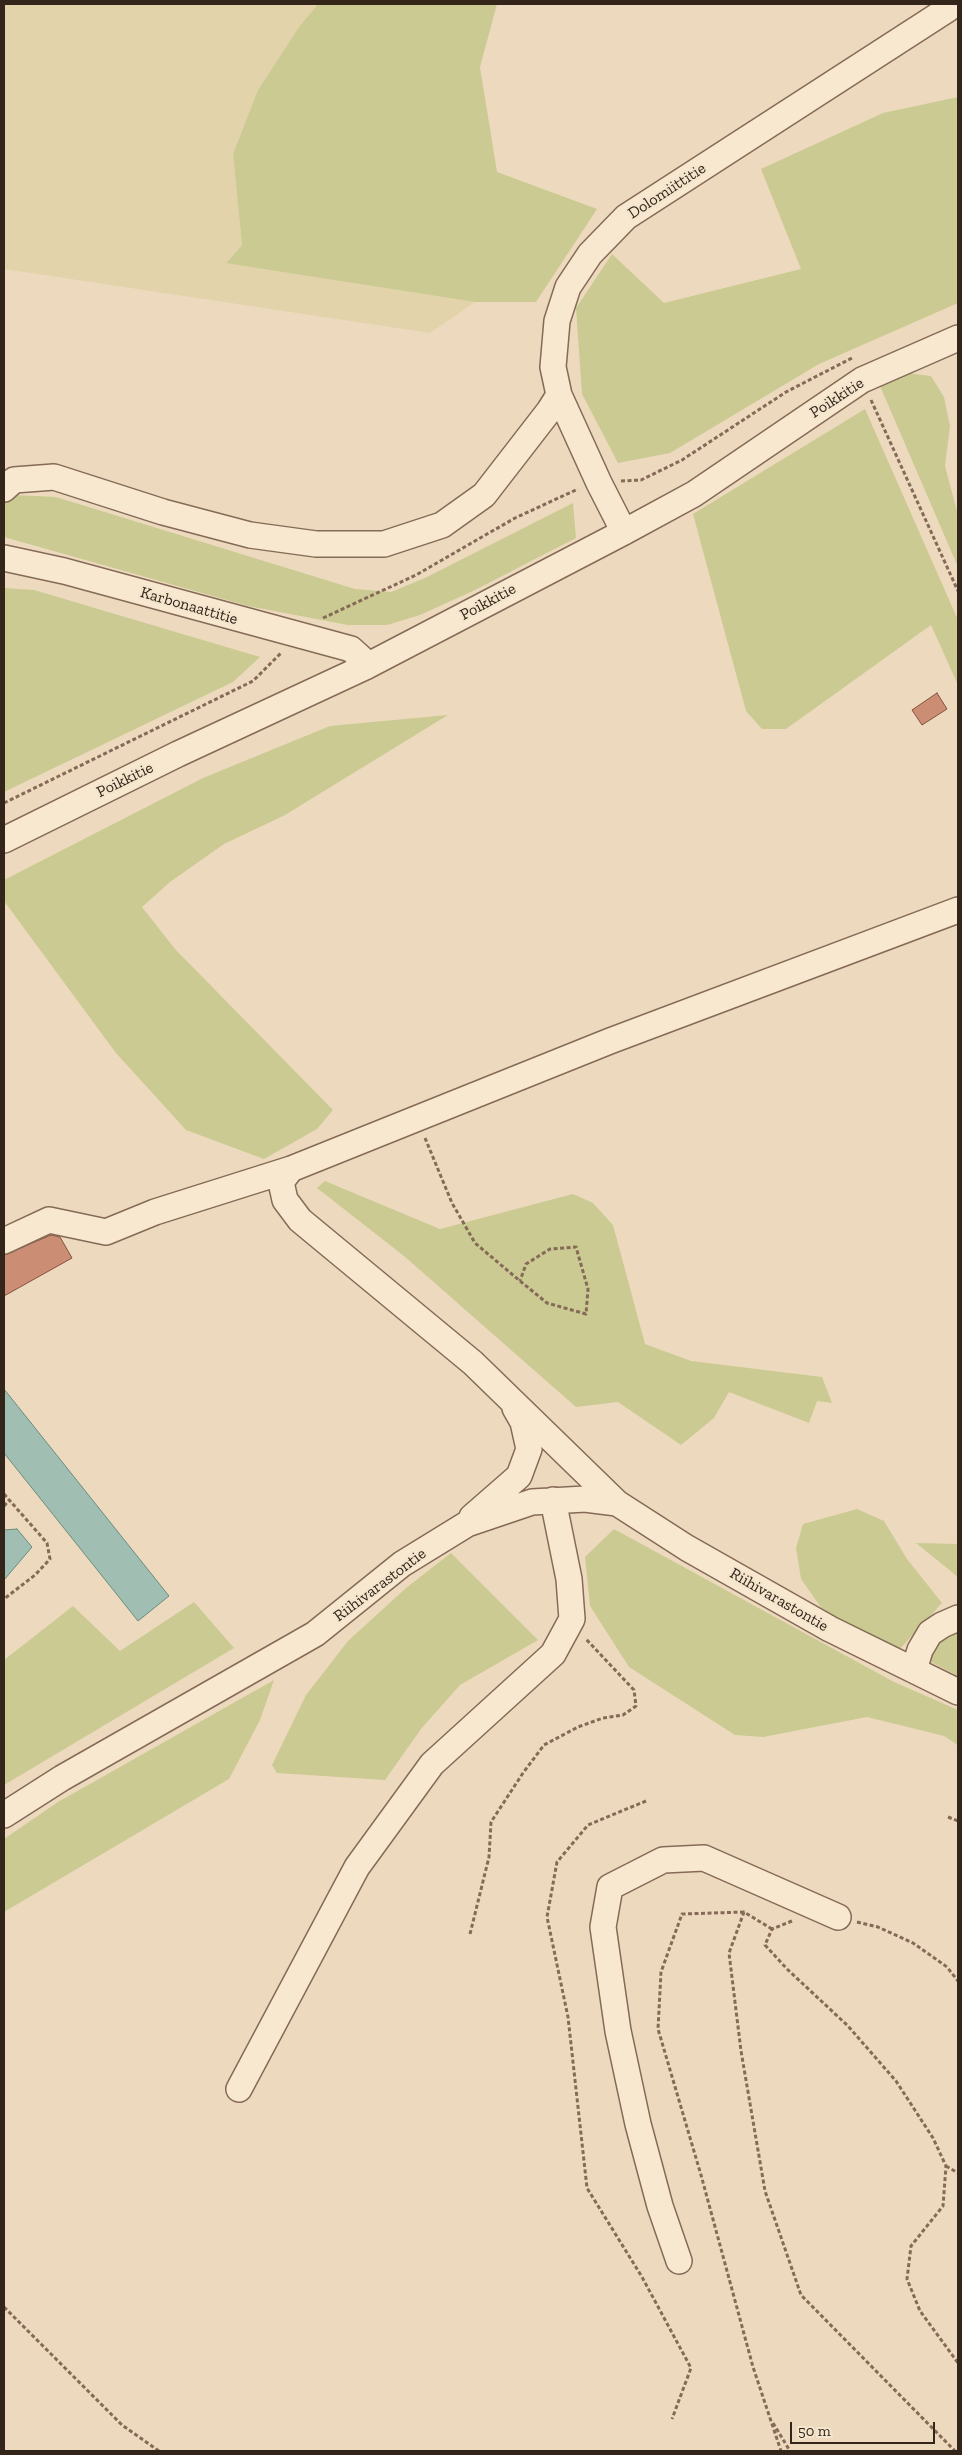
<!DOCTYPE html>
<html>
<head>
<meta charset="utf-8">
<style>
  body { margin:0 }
  #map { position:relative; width:962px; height:2455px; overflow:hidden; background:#eddabe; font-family:"Zilla Slab",serif }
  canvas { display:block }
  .frame { position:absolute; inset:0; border:5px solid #34251b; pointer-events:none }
  .scale { position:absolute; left:790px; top:2422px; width:145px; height:22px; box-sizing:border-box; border:2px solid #34251b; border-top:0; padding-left:6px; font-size:15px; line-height:18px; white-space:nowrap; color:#34251b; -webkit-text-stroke:4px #f4e5cd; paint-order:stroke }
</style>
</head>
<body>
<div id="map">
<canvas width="962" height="2455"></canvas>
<div class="frame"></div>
<div class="scale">50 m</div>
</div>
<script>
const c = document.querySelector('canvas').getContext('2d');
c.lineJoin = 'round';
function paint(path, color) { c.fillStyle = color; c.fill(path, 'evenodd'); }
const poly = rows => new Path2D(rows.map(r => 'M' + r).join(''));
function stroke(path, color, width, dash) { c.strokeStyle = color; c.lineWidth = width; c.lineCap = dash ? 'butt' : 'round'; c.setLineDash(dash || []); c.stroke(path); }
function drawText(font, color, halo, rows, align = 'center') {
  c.font = font + ' "Zilla Slab",serif'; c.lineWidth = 4.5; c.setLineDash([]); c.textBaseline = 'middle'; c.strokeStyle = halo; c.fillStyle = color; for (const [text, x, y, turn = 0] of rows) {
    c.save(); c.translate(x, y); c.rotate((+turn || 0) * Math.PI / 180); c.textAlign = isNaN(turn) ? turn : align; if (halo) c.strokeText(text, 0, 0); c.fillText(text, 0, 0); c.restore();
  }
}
paint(poly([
  [4,4,318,4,299,27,258,90,233,154,242,245,226,262,475,302,430,333,4,269]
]), '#e2d3ab');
paint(poly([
  [318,4,497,4,480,67,497,172,597,209,536,302,475,302,226,263,242,245,233,154,258,90,299,27],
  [958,97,958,303,819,364,670,453,618,463,582,394,576,308,612,254,664,303,801,269,761,169,883,113],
  [907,373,931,376,944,397,950,426,945,466,958,515,958,567,880,386],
  [865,409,958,620,958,685,931,625,786,729,762,729,746,711,693,514],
  [13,495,56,497,355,589,391,592,425,578,573,503,576,538,473,591,420,615,387,625,348,625,248,606,4,537,4,496],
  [4,588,34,590,260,657,233,682,4,792],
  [448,715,285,815,224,844,170,882,142,907,175,949,333,1110,317,1129,264,1159,186,1130,116,1053,4,901,4,880,203,778,330,726],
  [325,1181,440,1229,573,1194,593,1203,613,1225,645,1344,691,1361,822,1377,832,1403,817,1401,809,1423,729,1392,714,1418,681,1445,618,1402,576,1407,404,1256,317,1188],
  [857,1509,884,1521,907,1559,942,1603,899,1650,830,1620,801,1579,796,1548,803,1524],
  [614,1529,894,1682,958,1710,958,1745,944,1736,867,1717,763,1737,735,1735,629,1667,590,1606,585,1557],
  [916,1543,958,1544,958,1577],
  [451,1553,538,1640,460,1685,421,1729,385,1780,277,1773,272,1765,306,1695,348,1641,406,1588],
  [194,1602,234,1648,4,1785,4,1660,73,1606,120,1651],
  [958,1628,958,1676,931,1662,931,1642],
  [274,1680,260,1720,229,1779,4,1912,4,1839,58,1802]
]), '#caca92');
const water = poly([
  [4,1389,169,1596,138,1621,4,1453,4,1389],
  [17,1529,32,1547,4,1580,4,1530,17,1529]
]);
paint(water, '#a1beb2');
stroke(water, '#698b7f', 1);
const building = poly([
  [937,693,947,709,922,725,912,710,937,693],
  [51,1235,60,1237,72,1258,4,1296,4,1255,51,1235]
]);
paint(building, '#cb8e74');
stroke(building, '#83513d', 1);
const minor = poly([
  [4,489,14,480,54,477,163,512,250,535,316,544,384,544,442,525,484,495,549,411,559,395],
  [624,532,599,483,559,395,553,367,557,321,568,287,590,254,626,217,948,9,952,4],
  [4,558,64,571,351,649,362,659,365,667],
  [4,840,178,754,365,667,624,532,694,494,862,380,958,338],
  [4,1241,49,1220,106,1232,155,1212,291,1169],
  [617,1503,473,1363,300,1220,285,1200,281,1182,291,1169,610,1041,958,910],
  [472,1517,519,1476,529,1449,523,1422,515,1408],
  [914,1670,920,1650,930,1633,942,1625,958,1618],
  [4,1815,62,1778,315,1634,402,1564,467,1524,532,1502,585,1499,617,1503,687,1548,830,1629,958,1692],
  [239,2089,357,1867,432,1764,553,1654,572,1619,569,1579,553,1500],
  [679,2261,660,2206,638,2124,618,2031,603,1927,610,1887,663,1860,704,1858,838,1917]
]);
stroke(minor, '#856a57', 28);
stroke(poly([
  [871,400,958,591],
  [621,481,641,480,682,460,786,392,852,358],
  [323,618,416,575,515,518,578,489],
  [4,803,253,681,282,652],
  [425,1138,452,1203,475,1243,520,1281,547,1303,586,1314,588,1289,576,1247,550,1249,526,1264,520,1281],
  [4,1494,47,1543,50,1559,35,1575,4,1599],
  [4,1506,9,1500],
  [646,1801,588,1825,557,1862,547,1917,568,2017,587,2188,642,2277,691,2368,672,2419],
  [948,1817,958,1821],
  [744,1912,682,1914,661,1972,658,2029,701,2175,753,2367,781,2451],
  [792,1921,772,1929,765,1945,787,1969,848,2026,896,2081,933,2138,946,2166,943,2206,911,2246,907,2279,920,2311,958,2363],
  [857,1922,878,1927,913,1943,947,1967,958,1981],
  [772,1929,744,1912,729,1953,741,2051,765,2191,801,2295,955,2451],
  [470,1934,489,1857,491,1822,523,1773,544,1745,578,1727,603,1718,623,1715,636,1706,634,1690,585,1638],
  [946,2166,958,2173],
  [4,2307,122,2425,159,2451],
  [773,2423,790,2451]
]), '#856a57', 3, [4, 2.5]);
stroke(minor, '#f8e8d0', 25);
drawText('16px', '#34251b', '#f4e5cd', [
  ["Dolomiittitie",667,191,-33],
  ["Poikkitie",837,398,-33],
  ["Poikkitie",488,602,-28],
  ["Karbonaattitie",189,606,16],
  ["Poikkitie",125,780,-26],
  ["Riihivarastontie",380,1585,-37],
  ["Riihivarastontie",779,1600,30]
]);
</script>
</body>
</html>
